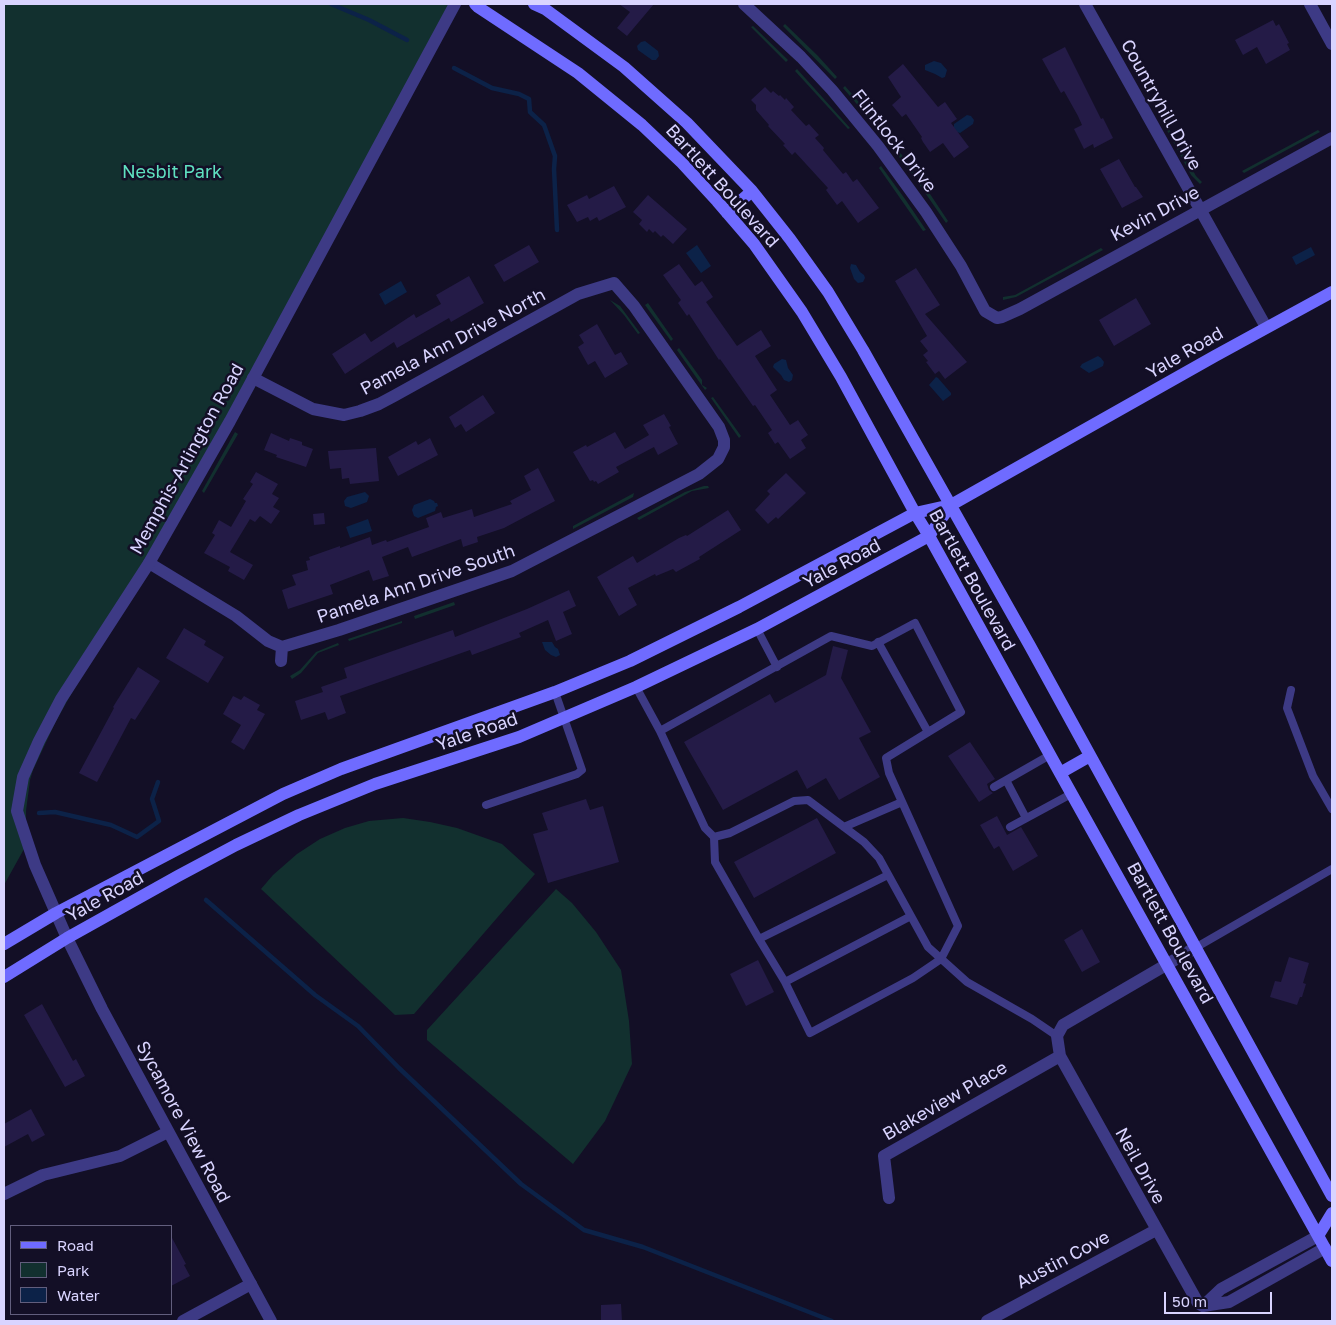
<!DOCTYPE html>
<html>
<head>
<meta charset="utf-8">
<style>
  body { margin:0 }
  #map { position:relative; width:1336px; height:1325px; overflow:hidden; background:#130f26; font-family:"Golos Text",sans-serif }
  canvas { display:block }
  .frame { position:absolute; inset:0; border:5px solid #d9d4ff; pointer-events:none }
  .legend { position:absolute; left:10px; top:1225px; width:162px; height:90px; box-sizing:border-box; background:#130f26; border:1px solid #625e7d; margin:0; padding:6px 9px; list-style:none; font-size:15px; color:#d9d4ff }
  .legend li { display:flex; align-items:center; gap:10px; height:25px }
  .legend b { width:25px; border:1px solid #625e7d }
  .scale { position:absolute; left:1164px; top:1292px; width:108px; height:22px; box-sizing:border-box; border:2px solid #d9d4ff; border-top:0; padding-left:6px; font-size:15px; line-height:18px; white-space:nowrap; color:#d9d4ff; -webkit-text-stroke:4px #130f26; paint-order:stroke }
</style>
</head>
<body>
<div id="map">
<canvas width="1336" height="1325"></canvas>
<div class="frame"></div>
<ul class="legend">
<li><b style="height:6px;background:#6f6bff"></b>Road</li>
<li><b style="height:14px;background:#12302f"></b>Park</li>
<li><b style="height:14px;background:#0c2248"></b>Water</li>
</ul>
<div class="scale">50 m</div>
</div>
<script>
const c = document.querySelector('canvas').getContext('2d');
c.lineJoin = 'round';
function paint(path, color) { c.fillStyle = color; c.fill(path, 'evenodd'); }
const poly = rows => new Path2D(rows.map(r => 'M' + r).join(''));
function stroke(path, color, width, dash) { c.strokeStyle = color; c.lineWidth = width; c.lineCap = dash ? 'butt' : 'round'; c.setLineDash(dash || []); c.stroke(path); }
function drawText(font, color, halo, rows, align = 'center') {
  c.font = font + ' "Golos Text",sans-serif'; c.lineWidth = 5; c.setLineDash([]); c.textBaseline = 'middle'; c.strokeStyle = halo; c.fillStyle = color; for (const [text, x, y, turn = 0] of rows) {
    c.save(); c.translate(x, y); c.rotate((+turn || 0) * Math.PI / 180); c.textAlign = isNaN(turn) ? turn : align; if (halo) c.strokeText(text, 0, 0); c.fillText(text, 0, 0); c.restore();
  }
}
paint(poly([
  [4,4,457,4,55,723,33,770,30,780,26,811,26,829,29,840,4,885],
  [785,24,818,56,837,77,835,79,783,26],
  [753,26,788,60,786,62,751,27],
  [797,69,850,128,848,129,795,71],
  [845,86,876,122,874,124,843,88],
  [1165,122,1196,176,1202,182,1200,184,1191,175,1163,123],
  [1318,130,1320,132,1244,173,1242,171],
  [884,132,902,155,914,172,912,174,881,133],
  [881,166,905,199,926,230,923,231,879,168],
  [922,182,948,221,946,223,919,184],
  [1101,248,1103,250,1016,297,1003,300,1003,297,1015,295],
  [610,300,620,306,640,333,638,334,624,315],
  [648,303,673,339,671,341,645,305],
  [679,348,702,380,702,385,707,388,705,390,677,350],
  [713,397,741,436,739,438,711,398],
  [235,432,238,434,204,493,202,491],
  [704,486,708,486,709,488,692,491,639,520,637,518,685,492],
  [634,493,633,497,573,529,573,526],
  [454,602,455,605,415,619,414,616],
  [402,621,402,623,349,641,348,639],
  [338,643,339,645,318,653,301,673,292,679,290,676,300,670,316,652],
  [403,818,430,822,457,828,502,844,535,874,414,1014,395,1015,261,889,273,875,297,854,320,839,345,828,369,821],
  [556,889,572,903,596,932,621,970,629,1021,632,1064,605,1121,573,1164,427,1040,427,1030]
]), '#12302f');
paint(poly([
  [645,41,658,51,659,56,656,60,652,60,638,50,637,46,641,42],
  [934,61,941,63,947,70,945,77,942,78,935,74,925,70,925,65],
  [967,115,971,116,974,120,973,124,960,133,957,132,954,128,954,124],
  [697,245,711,266,701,273,686,253],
  [1311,247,1315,255,1296,265,1292,257],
  [851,264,856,265,860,272,864,275,865,278,863,282,858,283,854,279,850,268],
  [401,281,407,292,385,305,379,294],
  [1098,356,1101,358,1104,362,1103,366,1089,373,1080,367,1082,364],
  [782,359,786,360,788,368,793,375,792,380,789,382,784,380,781,375,773,367,774,364],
  [936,377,938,378,951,393,951,395,943,401,929,385],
  [365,492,369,496,367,502,351,508,345,506,344,501,347,497],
  [430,499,434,501,435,503,437,503,438,506,436,507,435,511,418,518,414,516,412,510,414,505],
  [368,519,372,531,350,538,346,527],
  [542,642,552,642,555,647,558,649,560,655,556,657,551,655,545,650]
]), '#0c2248');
stroke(poly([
  [331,4,369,20,407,40],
  [454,68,492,88,519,94,529,99,530,112,544,125,555,156,554,169,557,230],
  [39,813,55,812,111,825,137,837,159,821,152,799,158,782],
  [206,900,315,995,358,1026,399,1068,521,1184,584,1230,643,1247,832,1321]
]), '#0c2248', 4.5);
paint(poly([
  [619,4,654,4,627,36,617,28,630,12],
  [1273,20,1276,26,1279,24,1289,43,1287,44,1290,50,1266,64,1257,47,1243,55,1235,40],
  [1065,47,1101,119,1103,118,1113,138,1094,148,1093,144,1084,149,1074,129,1082,125,1078,116,1064,91,1061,93,1042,59],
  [903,64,938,107,945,102,957,119,951,123,969,147,954,158,943,143,930,152,923,142,921,138,922,137,906,114,902,117,892,105,901,97,888,77],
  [765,87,771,93,773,91,779,96,780,95,785,100,786,98,794,107,791,110,806,126,809,124,819,135,815,138,824,148,823,150,843,174,846,172,853,182,857,179,879,208,858,223,842,201,837,205,826,190,828,188,795,152,792,155,783,145,785,144,768,126,769,125,756,110,756,105,751,100],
  [1119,159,1135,187,1136,187,1143,197,1122,208,1100,169],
  [614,186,626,207,599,221,597,217,590,221,588,217,577,222,567,205,587,195,589,199],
  [648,195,687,229,673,244,663,235,661,237,655,231,653,233,649,229,647,232,639,224,642,220,633,212],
  [529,245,539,262,504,282,494,265],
  [679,264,695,286,702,281,713,297,706,302,737,346,761,330,771,346,755,356,777,390,770,395,790,425,798,420,808,435,801,440,806,448,790,459,778,442,775,444,768,433,772,430,755,405,753,406,720,359,719,360,689,314,687,316,678,303,681,300,663,275],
  [916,268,940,305,925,314,967,362,945,379,939,371,935,374,926,362,928,361,923,355,928,351,920,341,927,336,895,281],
  [469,276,484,303,451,322,449,318,397,348,394,342,345,374,332,354,365,333,371,342,414,314,416,318,441,304,436,295],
  [1136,298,1151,324,1114,346,1099,320],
  [597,324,615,355,621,352,628,364,605,378,595,361,588,365,578,347,584,343,579,335],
  [483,395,495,413,466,432,461,424,455,428,449,417],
  [664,414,671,426,669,427,678,444,658,455,654,447,616,467,619,472,598,484,596,481,594,482,593,480,590,481,573,452,586,445,587,447,615,432,625,449,649,435,643,425],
  [271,433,289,441,290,438,302,442,302,445,313,449,306,467,276,457,277,455,264,450],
  [430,438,438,455,398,476,388,457,416,441,418,445],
  [376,448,379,481,350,484,349,478,342,479,341,468,330,469,328,451],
  [538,468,555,501,504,528,477,537,478,542,463,547,461,539,412,557,408,547,382,557,389,576,373,581,369,570,330,585,333,594,288,609,282,590,296,585,292,575,308,570,306,561,310,560,309,557,340,546,340,548,370,537,372,545,386,540,387,542,429,527,426,518,441,512,443,518,472,509,474,517,512,504,510,501,531,490,524,476],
  [256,472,278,484,272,494,279,498,273,507,280,511,271,524,260,516,255,522,250,519,230,552,253,565,244,580,228,571,230,567,204,553,215,535,212,533,219,520,231,527,246,501,243,499,253,484,250,482],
  [786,473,806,493,778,519,776,517,768,524,755,510,770,494,767,491],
  [728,510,741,530,699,557,700,559,676,572,673,569,656,576,655,574,628,588,637,605,619,616,597,577,633,556,637,563,679,538,686,535,687,536],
  [324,513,325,524,314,525,313,514],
  [569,590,576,606,563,612,572,634,556,641,548,620,519,633,521,637,472,655,470,650,340,696,346,713,328,720,325,712,301,720,295,701,323,692,321,687,347,678,344,668,453,630,455,637,527,609],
  [184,628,206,641,204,645,224,657,208,683,166,658],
  [833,646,848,650,841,678,871,732,859,738,880,777,839,800,826,778,807,789,797,770,723,810,684,742,770,694,775,703,826,675],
  [138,667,160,681,135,720,131,718,97,782,79,773,114,708,113,707],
  [233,696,241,700,244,696,260,705,257,710,265,714,244,750,231,742,241,725,223,714],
  [970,742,995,779,987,784,989,790,993,793,979,802,948,756],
  [586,799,590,810,603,806,619,862,548,883,533,834,548,830,542,813],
  [997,816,1007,835,1021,827,1038,856,1013,871,999,846,994,849,980,825],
  [817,818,836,853,754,898,734,862],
  [1082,929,1100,962,1082,972,1064,940],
  [1289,957,1309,963,1303,983,1306,984,1302,997,1300,997,1297,1005,1270,997,1275,981,1281,982],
  [758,960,774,992,746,1006,730,974],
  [42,1004,73,1061,76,1059,85,1076,65,1087,24,1015],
  [31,1109,45,1135,32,1142,28,1134,4,1147,4,1124],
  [171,1236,186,1264,184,1265,190,1276,171,1286],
  [621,1304,622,1321,601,1321,601,1305]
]), '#241b47');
stroke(poly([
  [757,629,777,667],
  [878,642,928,732],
  [636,687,660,731,705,828,714,837,730,833,794,801,808,800,864,842,879,858,928,947,967,982,1032,1019,1057,1036],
  [1291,690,1287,708,1313,776,1332,809],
  [660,731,831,636,872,646,915,623,961,712,886,758,889,773,958,926,941,959,913,978,810,1033,785,982],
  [1006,780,1026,818],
  [994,787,1050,755],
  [486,805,577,774,582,770,555,692],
  [844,827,902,802],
  [1010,827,1071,794],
  [714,837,715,862,759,939,888,875],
  [759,939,785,982,911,916],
  [1195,948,1332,869]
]), '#3d3a85', 8);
stroke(poly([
  [744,4,801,57,832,90,878,146,926,212,961,266,985,311,997,318,1002,317,1020,309,1332,138],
  [1085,4,1266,327],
  [1310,4,1332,44],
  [149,563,236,616,268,641,282,647,339,630,512,571,699,474,718,459,724,447,724,440,719,427,634,306,614,283,578,294,394,396,379,404,360,411,344,415,313,409,253,378],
  [281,661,282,647],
  [1195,948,1063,1025,1057,1036,1060,1056,1198,1303,1203,1306,1229,1302,1325,1248],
  [4,1194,43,1175,120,1156,168,1132],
  [889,1198,884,1156,1060,1056],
  [1203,1306,1221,1289,1318,1236],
  [183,1321,251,1284],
  [987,1321,1156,1230]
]), '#3d3a85', 12);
stroke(poly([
  [271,1321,102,1009,67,938,35,865,17,811,23,777,39,741,61,699,149,563,230,421,455,4]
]), '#3d3a85', 12);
stroke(poly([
  [475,4,478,7,578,73,642,125,682,163,717,201,754,244,802,312,841,377,915,513,929,536,1060,773,1332,1261],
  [534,4,545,9,624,67,687,123,752,191,790,239,828,292,863,350,1030,646,1332,1196],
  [727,213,752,191],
  [1060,773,1090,756],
  [4,944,56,913,283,794,341,769,555,692,630,661,739,607,915,513,951,505,1215,356,1332,292],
  [4,977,67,938,178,876,236,845,299,815,375,784,519,737,636,687,757,629,929,536,951,505],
  [1318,1236,1332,1213]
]), '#6f6bff', 12);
drawText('18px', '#d9d4ff', '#130f26', [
  ["Countryhill Drive",1161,105,61],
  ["Flintlock Drive",894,141,52],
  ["Bartlett Boulevard",722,186,48],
  ["Kevin Drive",1155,214,-28],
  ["Pamela Ann Drive North",453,342,-28],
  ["Yale Road",1185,353,-30],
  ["Memphis-Arlington Road",187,459,-61],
  ["Yale Road",842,564,-28],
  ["Bartlett Boulevard",972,580,61],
  ["Pamela Ann Drive South",416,584,-19],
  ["Yale Road",477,732,-19],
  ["Yale Road",105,897,-29],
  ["Bartlett Boulevard",1170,933,61],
  ["Blakeview Place",945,1101,-30],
  ["Sycamore View Road",183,1122,62],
  ["Neil Drive",1140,1166,61],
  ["Austin Cove",1063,1260,-28]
]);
drawText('18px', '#5fe0c0', '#130f26', [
  ["Nesbit Park",172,172]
]);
</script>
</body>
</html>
